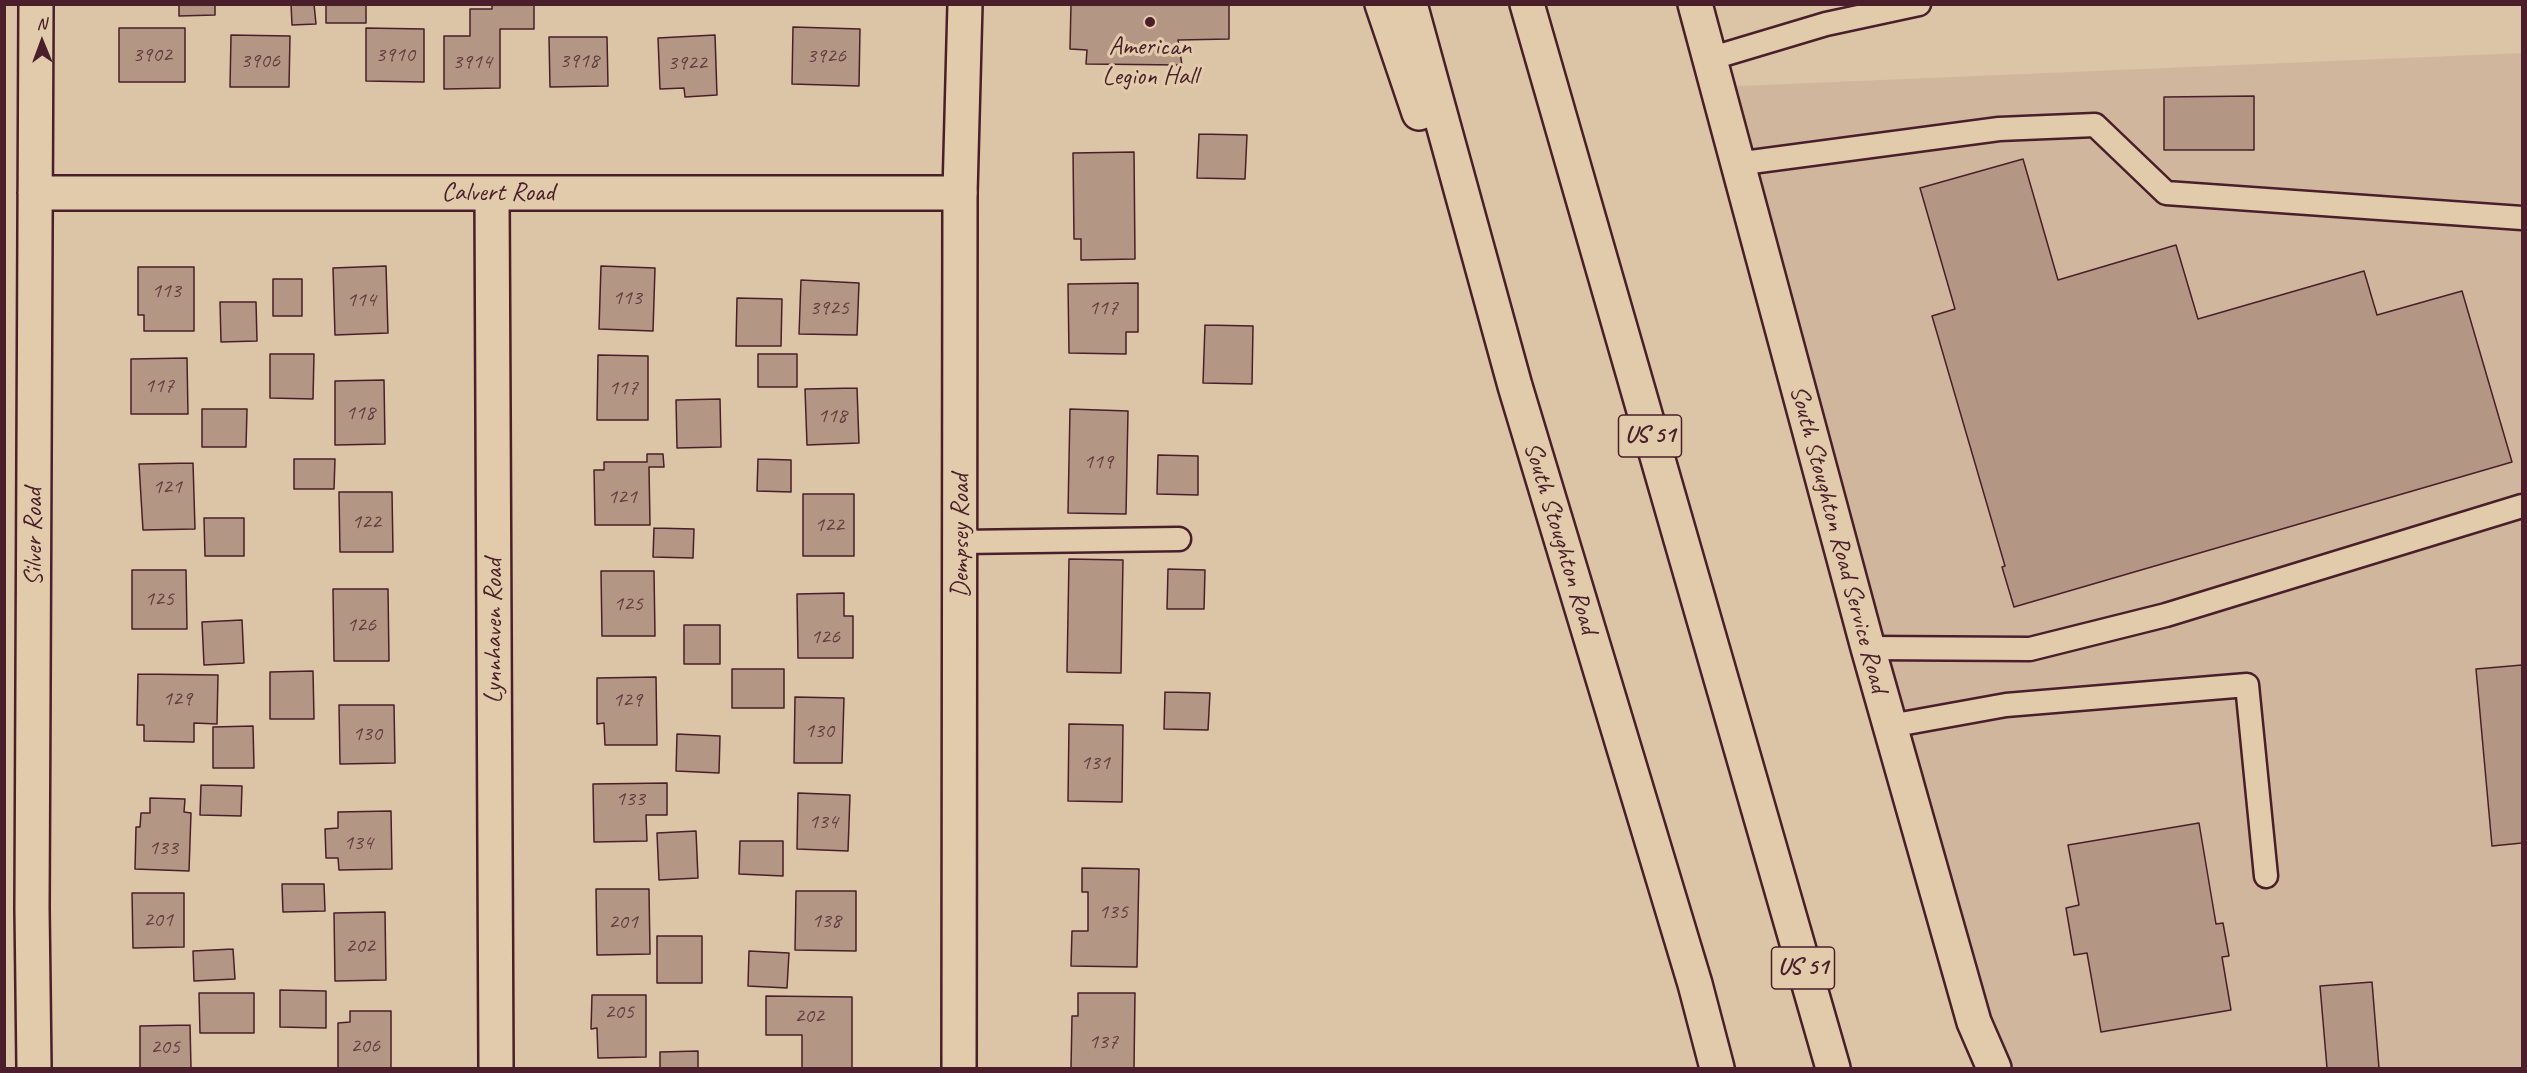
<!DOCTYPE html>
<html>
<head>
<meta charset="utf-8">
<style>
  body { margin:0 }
  #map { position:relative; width:2527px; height:1073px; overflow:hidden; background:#dcc4a6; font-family:Caveat,sans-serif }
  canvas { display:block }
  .frame { position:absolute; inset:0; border:6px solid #4a1f2b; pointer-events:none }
  .north { position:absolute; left:12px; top:12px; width:60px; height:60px; -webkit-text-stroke:4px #e2cbab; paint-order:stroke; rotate:359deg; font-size:16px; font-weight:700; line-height:24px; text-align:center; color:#4a1f2b }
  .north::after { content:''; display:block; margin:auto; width:21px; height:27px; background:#4a1f2b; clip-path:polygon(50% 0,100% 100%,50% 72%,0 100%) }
</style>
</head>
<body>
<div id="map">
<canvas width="2527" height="1073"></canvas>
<div class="frame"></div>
<div class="north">N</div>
</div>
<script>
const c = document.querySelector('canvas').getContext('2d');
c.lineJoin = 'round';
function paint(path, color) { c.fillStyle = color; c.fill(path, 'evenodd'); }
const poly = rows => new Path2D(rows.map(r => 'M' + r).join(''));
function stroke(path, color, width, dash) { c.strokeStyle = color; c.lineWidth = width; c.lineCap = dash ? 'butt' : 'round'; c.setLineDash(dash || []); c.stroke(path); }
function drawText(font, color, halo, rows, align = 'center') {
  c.font = font + ' Caveat,sans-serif'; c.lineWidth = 6; c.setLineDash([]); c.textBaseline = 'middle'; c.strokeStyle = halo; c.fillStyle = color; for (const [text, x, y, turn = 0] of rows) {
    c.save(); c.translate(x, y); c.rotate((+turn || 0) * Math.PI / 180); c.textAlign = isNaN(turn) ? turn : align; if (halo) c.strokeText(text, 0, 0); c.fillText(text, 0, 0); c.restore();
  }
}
paint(poly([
  [2522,53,2522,1068,1986,1068,1716,87]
]), '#d0b69c');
const building = poly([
  [179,4,215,4,215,15,179,16,179,4],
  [291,4,314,4,316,24,292,25,291,4],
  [326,4,366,4,366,23,326,23,326,4],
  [492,4,534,4,534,29,500,29,500,88,444,89,444,36,470,36,470,9,492,9,492,4],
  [1071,4,1229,4,1229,39,1178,40,1182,65,1086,64,1087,50,1070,49,1071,4],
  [793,27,860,29,859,86,792,84,793,27],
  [119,28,185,28,185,82,119,82,119,28],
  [366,28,424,29,424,82,366,81,366,28],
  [231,35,290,36,289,87,230,87,231,35],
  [715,35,717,95,685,97,684,88,660,89,658,38,715,35],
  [549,37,607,37,608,86,550,87,549,37],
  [2254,96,2254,150,2164,150,2164,97,2254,96],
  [1199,134,1247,135,1245,179,1197,178,1199,134],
  [1134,152,1135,259,1081,260,1081,239,1074,239,1073,153,1134,152],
  [2023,159,2058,280,2176,245,2198,319,2364,271,2377,315,2462,291,2512,462,2014,607,2002,567,2005,566,1932,316,1955,309,1920,188,2023,159],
  [386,266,388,333,335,335,333,268,386,266],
  [601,266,655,268,653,331,599,329,601,266],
  [138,267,194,267,194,331,144,331,144,315,138,315,138,267],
  [273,279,302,279,302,316,273,316,273,279],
  [801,280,859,283,857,335,799,334,801,280],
  [1138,283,1138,332,1126,332,1126,354,1069,353,1068,284,1138,283],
  [737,298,782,299,781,346,736,346,737,298],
  [220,302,256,302,257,341,221,342,220,302],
  [1205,325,1253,326,1252,384,1203,383,1205,325],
  [270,354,314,354,313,399,270,398,270,354],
  [758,354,797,354,797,387,758,387,758,354],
  [598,355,648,356,648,420,597,420,598,355],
  [187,358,188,414,131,414,131,359,187,358],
  [384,380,385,444,335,445,335,381,384,380],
  [857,388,859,443,807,445,805,389,857,388],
  [720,399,721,447,677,448,676,400,720,399],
  [202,409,247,409,246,447,202,447,202,409],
  [1070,409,1128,411,1126,514,1068,513,1070,409],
  [647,454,663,454,664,467,649,467,650,525,595,525,594,470,604,470,604,462,647,462,647,454],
  [1158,455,1198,456,1198,495,1157,494,1158,455],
  [294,459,335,459,334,489,294,489,294,459],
  [758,459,791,460,791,492,757,491,758,459],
  [193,463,195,529,143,530,139,464,193,463],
  [339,492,392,492,393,552,340,552,339,492],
  [803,494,854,494,854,556,803,556,803,494],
  [204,518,244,518,244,556,205,556,204,518],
  [654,528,694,529,693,558,653,557,654,528],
  [1069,559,1123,560,1121,673,1067,672,1069,559],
  [1168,569,1205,570,1204,609,1167,609,1168,569],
  [132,570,186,570,187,629,132,629,132,570],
  [601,571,654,571,655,636,602,636,601,571],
  [333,589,388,589,389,661,334,661,333,589],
  [844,593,844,616,853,616,853,658,798,658,797,594,844,593],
  [242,620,244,663,204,665,202,622,242,620],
  [684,625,720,625,720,664,684,664,684,625],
  [2522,665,2522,843,2492,846,2476,669,2522,665],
  [732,669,784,669,784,708,732,708,732,669],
  [313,671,314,719,270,719,270,672,313,671],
  [138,674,218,675,217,724,194,723,194,742,144,741,144,725,137,725,138,674],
  [656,677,657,745,605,745,604,723,597,724,597,678,656,677],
  [1165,692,1210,693,1208,730,1164,729,1165,692],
  [795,697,844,698,842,763,794,763,795,697],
  [339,705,394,705,395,763,340,764,339,705],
  [1069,724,1123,725,1122,802,1068,801,1069,724],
  [253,726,254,768,213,768,213,727,253,726],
  [677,734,720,736,719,773,676,771,677,734],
  [667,783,667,815,646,815,647,841,594,842,593,784,667,783],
  [201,785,242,786,241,816,200,815,201,785],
  [798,793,850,795,848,851,797,849,798,793],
  [150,798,185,799,184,812,191,813,189,871,135,869,136,827,140,827,141,813,150,813,150,798],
  [391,811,392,869,339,870,338,858,326,858,325,829,338,828,338,812,391,811],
  [2199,823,2216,924,2223,923,2229,956,2222,957,2231,1010,2101,1032,2087,953,2074,955,2066,908,2079,905,2068,845,2199,823],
  [696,831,698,878,659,880,657,833,696,831],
  [740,841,783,841,783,876,739,874,740,841],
  [1082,868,1139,869,1137,967,1071,966,1072,931,1088,931,1088,892,1082,892,1082,868],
  [282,884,324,884,325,911,283,912,282,884],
  [596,889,649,889,650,954,597,955,596,889],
  [796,891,856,891,856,951,795,950,796,891],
  [132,893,184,893,184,947,133,948,132,893],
  [385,912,386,980,335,981,334,913,385,912],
  [657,936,702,936,702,983,657,983,657,936],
  [233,949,235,979,194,981,193,951,233,949],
  [749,951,789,953,787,988,748,986,749,951],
  [2372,982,2379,1068,2327,1068,2320,986,2372,982],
  [280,990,326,991,326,1028,280,1027,280,990],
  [199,993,254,993,254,1033,200,1033,199,993],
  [1078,993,1135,993,1134,1068,1071,1068,1072,1016,1078,1016,1078,993],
  [592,995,646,995,646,1057,598,1058,597,1028,591,1029,592,995],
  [766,996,852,997,852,1068,802,1068,802,1035,766,1035,766,996],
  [350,1011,391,1011,391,1068,338,1068,338,1023,350,1022,350,1011],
  [190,1025,191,1068,140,1068,140,1026,190,1025],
  [698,1051,698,1068,660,1068,660,1052,698,1051]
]);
paint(building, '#b39683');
stroke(building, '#4a1f2b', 1.5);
const lane = poly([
  [1709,59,1826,24,1919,4],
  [1736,164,1999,129,2095,125,2166,193,2522,218],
  [961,542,1179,539],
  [1868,648,2030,649,2166,615,2522,506],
  [1890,726,2006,705,2247,685,2266,876]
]);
const street = poly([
  [35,193,960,193],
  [492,193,496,1068],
  [34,1068,32,908,36,4]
]);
const secondary = poly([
  [1695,4,1868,648,1974,1022,1994,1068],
  [959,1068,960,193,965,4]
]);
const primary = poly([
  [1382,4,1419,113],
  [1410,4,1515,386,1695,984,1717,1068],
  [1527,4,1833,1068]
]);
stroke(lane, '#4a1f2b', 27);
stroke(street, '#4a1f2b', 38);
stroke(secondary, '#4a1f2b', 38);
stroke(primary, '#4a1f2b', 38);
stroke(lane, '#e2cbab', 22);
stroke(street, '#e2cbab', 33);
stroke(secondary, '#e2cbab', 33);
stroke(primary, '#e2cbab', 33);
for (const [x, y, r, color] of [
  [1150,22,6,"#4a1f2b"]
]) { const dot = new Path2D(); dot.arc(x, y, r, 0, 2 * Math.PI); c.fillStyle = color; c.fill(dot); stroke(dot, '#e2cbab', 2); }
drawText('22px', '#643d41', null, [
  ["3902",152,55],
  ["3910",395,55],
  ["3926",826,56],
  ["3906",260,61],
  ["3918",579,61],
  ["3914",472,62],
  ["3922",687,63],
  ["113",166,291],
  ["113",627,298],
  ["114",361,300],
  ["3925",829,308],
  ["117",1103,308],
  ["117",159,386],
  ["117",623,388],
  ["118",360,413],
  ["118",832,416],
  ["119",1098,462],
  ["121",167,487],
  ["121",622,497],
  ["122",366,522],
  ["122",829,525],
  ["125",159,599],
  ["125",628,604],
  ["126",361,625],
  ["126",825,637],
  ["129",177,699],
  ["129",627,700],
  ["130",819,731],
  ["130",367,734],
  ["131",1095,763],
  ["133",630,799],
  ["134",823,822],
  ["134",358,843],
  ["133",163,848],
  ["135",1113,912],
  ["201",158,920],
  ["138",826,921],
  ["201",623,922],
  ["202",360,946],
  ["205",619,1012],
  ["202",809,1016],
  ["137",1103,1042],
  ["206",365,1046],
  ["205",165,1047]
]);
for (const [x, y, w] of [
  [1650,436,63],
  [1803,968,63]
]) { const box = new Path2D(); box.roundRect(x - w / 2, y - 21, w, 42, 4.5); c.fillStyle = '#e2cbab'; c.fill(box); stroke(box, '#4a1f2b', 1.5); }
drawText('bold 24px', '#4a1f2b', null, [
  ["US 51",1650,436],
  ["US 51",1803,968]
]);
drawText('26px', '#4a1f2b', '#e2cbab', [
  ["American",1150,47],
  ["Legion Hall",1150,77]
]);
drawText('26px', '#4a1f2b', '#e2cbab', [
  ["Calvert Road",498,193],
  ["Dempsey Road",961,536,-90],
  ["Silver Road",34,537,-90],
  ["South Stoughton Road",1560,538,73],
  ["South Stoughton Road Service Road",1838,539,75],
  ["Lynnhaven Road",494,631,-90]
]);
</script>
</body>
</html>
